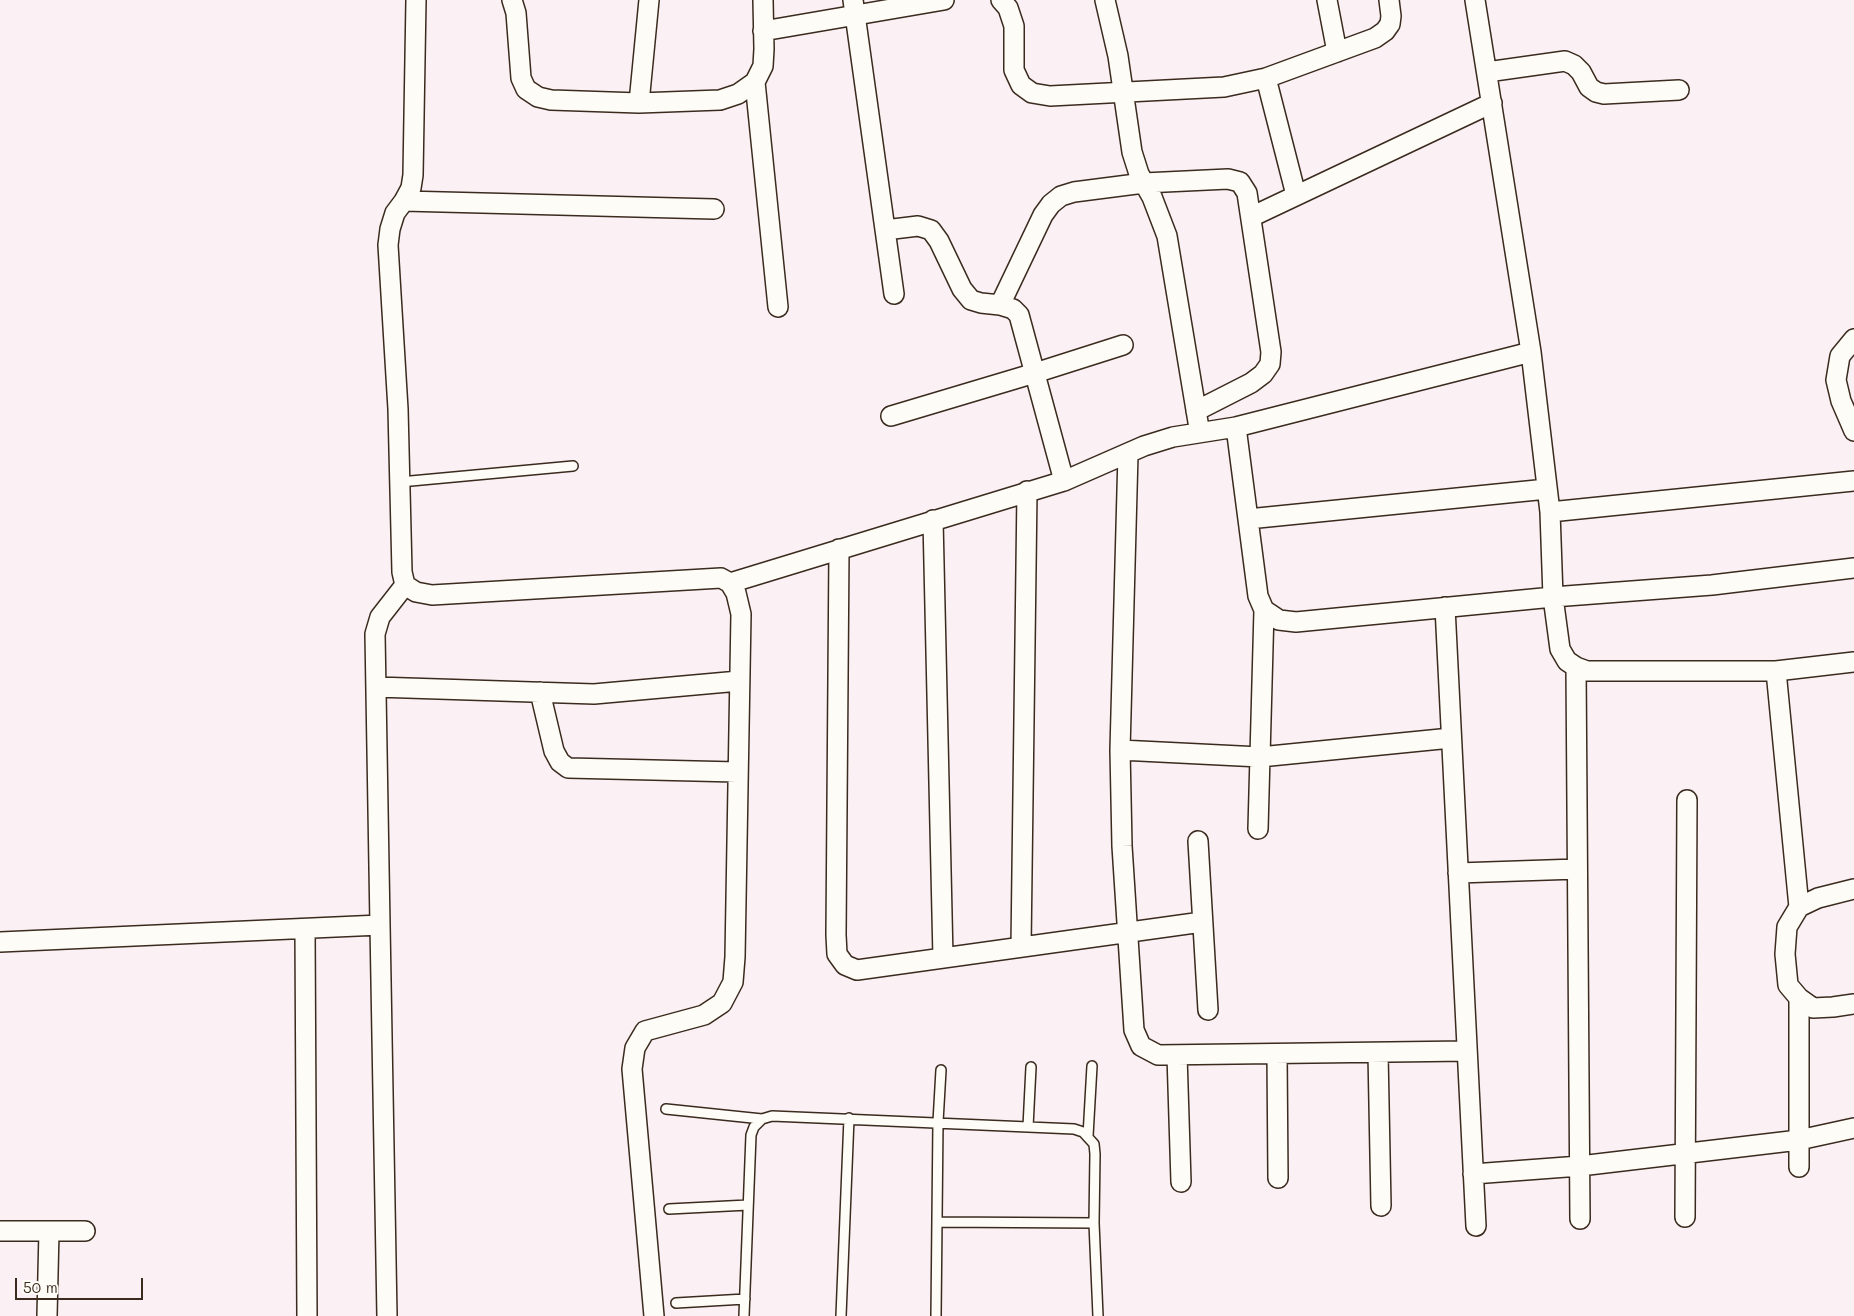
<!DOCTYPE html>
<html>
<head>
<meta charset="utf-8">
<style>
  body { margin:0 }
  #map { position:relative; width:1854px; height:1316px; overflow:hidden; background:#fbf1f4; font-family:Mali,sans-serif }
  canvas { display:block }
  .scale { position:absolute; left:15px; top:1278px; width:128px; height:22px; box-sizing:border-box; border:2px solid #3b2a1e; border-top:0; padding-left:6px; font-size:15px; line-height:18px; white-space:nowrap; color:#3b2a1e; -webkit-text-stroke:4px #fdfcf7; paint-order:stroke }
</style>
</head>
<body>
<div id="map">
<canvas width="1854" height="1316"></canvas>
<div class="scale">50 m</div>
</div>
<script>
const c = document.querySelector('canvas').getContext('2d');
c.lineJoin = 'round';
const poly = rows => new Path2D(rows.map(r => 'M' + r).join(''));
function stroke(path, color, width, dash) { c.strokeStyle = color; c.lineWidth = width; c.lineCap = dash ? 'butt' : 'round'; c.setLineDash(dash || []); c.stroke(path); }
const lane = poly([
  [400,482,573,466],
  [666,1109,762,1119],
  [1028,1127,1031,1067],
  [1088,1136,1092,1066],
  [669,1209,748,1205],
  [938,1222,1094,1223],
  [676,1303,745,1299],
  [744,1316,751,1135,754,1127,762,1119,772,1116,1028,1127,1074,1129,1083,1132,1094,1144,1095,1154,1094,1223,1098,1316],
  [841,1316,849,1118],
  [936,1316,938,1122,941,1070]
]);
const street = poly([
  [416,0,413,175,411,188,404,201,395,213,390,229,388,245,398,409,402,572,405,585,416,592,432,595,721,578,730,583,736,593,741,614,735,957,733,982,722,1003,704,1015,645,1031,635,1048,632,1069,654,1316],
  [512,0,516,13,521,78,526,89,538,97,551,100,639,103,720,100,738,94,755,82,763,66,764,49,763,0],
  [853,0,894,294],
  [1001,0,1008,8,1014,26,1014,70,1021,85,1032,93,1050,96,1224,87,1266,78,1375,38,1385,31,1390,24,1391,16,1389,0],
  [1105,0,1118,56,1132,152,1139,174,1152,197,1167,236,1198,422],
  [1327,0,1337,52],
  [1475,0,1531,352,1550,512,1553,597,1560,649,1567,661,1576,667,1587,671,1776,671,1854,662],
  [763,31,944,0],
  [1487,72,1565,61,1574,65,1581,72,1589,87,1596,92,1604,94,1679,90],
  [1266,78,1296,195],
  [755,82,778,307],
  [639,103,649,0],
  [404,201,714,209],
  [1251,217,1492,103],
  [885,230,918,226,931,230,939,241,962,289,971,300,981,303,1000,305,1013,309,1019,315,1064,481],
  [1000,305,1043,215,1051,204,1061,196,1074,192,1144,183,1228,179,1240,182,1247,193,1271,352,1270,364,1263,374,1251,383,1196,411],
  [1854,339,1840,356,1836,380,1841,401,1854,431],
  [891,416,1035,373,1123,345],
  [1236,427,1258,596,1264,610,1279,620,1296,622,1553,597,1712,585,1854,568],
  [1128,454,1120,750,1122,846,1134,1030,1141,1046,1158,1055,1467,1051],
  [1550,512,1854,481],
  [1248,519,1547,489],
  [933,520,943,958],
  [839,549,836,935,837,954,845,965,857,970,1202,922],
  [730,583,1064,481,1144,446,1173,437,1236,427,1531,352],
  [1445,607,1476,1226],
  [1576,667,1580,1219],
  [1776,671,1799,907],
  [376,687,594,694,739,681],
  [540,692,554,751,560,762,568,768,737,772],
  [1120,750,1260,757,1451,738],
  [1258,829,1264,610],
  [1198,841,1208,1010],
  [1458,873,1577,869],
  [1854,889,1818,898,1799,907,1787,927,1785,954,1788,985,1799,998,1813,1008,1833,1007,1854,1004],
  [380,925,387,1316],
  [305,929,307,1316],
  [0,942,380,925,375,634,380,617,405,585],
  [1021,947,1027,491],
  [1378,1053,1381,1206],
  [1277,1054,1278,1178],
  [1177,1055,1181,1182],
  [1799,1167,1799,998],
  [1473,1174,1580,1166,1799,1140,1854,1128],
  [1685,1217,1687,800],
  [0,1231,85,1231],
  [47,1316,49,1231]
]);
stroke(lane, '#3b2a1e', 12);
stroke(street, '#3b2a1e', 22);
stroke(lane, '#fdfcf7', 9);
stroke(street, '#fdfcf7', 19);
</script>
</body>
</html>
